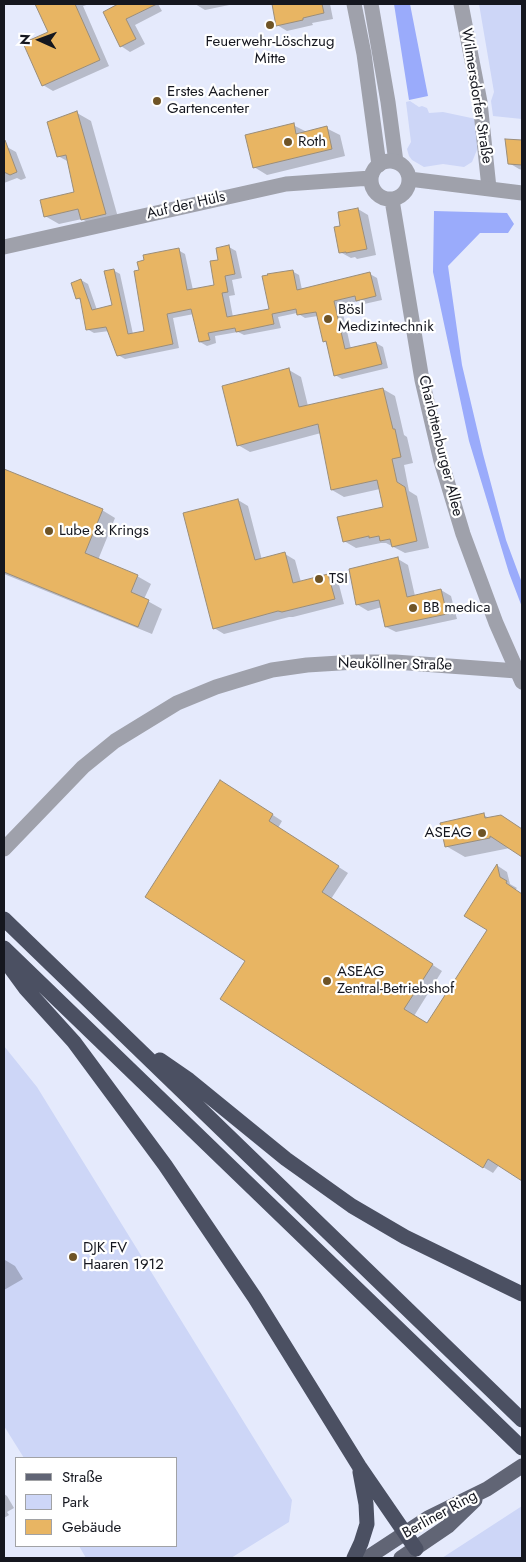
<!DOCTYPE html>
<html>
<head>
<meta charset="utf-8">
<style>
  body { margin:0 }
  #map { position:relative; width:526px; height:1562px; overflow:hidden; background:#e5eafc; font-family:Jost,sans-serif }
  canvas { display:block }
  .frame { position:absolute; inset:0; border:5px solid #15171f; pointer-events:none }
  .legend { position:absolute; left:15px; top:1457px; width:162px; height:90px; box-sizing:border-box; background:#fff; border:1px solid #a1a2a5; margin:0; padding:6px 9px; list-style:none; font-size:15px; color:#15171f }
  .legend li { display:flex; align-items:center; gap:10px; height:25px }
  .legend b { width:25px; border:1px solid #a1a2a5 }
  .north { position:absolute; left:15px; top:15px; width:50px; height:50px; -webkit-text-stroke:4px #fff; paint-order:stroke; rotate:272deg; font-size:14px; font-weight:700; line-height:20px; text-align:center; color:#15171f }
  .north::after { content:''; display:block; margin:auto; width:18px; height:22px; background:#15171f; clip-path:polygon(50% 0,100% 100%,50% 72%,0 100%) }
</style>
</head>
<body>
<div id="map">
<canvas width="526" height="1562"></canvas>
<div class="frame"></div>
<ul class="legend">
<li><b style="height:6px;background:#616575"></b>Straße</li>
<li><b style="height:14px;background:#cdd6f7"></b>Park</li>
<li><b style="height:14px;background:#e8b563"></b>Gebäude</li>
</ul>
<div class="north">N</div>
</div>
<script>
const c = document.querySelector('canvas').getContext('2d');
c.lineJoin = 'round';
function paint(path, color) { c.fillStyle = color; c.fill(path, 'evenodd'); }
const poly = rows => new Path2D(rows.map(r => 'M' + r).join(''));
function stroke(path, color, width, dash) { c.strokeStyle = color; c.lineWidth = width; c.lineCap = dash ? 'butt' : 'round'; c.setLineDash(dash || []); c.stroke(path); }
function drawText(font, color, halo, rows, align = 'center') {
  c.font = font + ' Jost,sans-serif'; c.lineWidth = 4.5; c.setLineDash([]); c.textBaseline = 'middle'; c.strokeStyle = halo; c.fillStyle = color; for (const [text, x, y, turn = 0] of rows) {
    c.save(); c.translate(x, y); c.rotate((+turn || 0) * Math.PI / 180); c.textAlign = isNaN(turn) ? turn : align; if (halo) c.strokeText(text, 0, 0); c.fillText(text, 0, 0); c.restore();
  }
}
paint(poly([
  [479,4,522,4,522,119,493,116,491,101,494,92],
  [410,101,419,107,422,106,427,108,429,113,443,112,476,119,479,145,472,162,464,167,443,164,424,167,412,160,409,156,407,149,411,142,406,102],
  [4,1046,37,1087,292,1500,289,1522,231,1558,86,1558,79,1546,176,1546,176,1458,24,1458,4,1426],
  [522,1506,522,1558,442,1558]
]), '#cdd6f7');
paint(poly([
  [394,4,410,4,428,96,409,100],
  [434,211,507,213,514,224,508,233,480,233,448,266,462,365,483,454,506,540,522,583,522,607,509,573,469,441,433,272]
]), '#9aabfb');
paint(poly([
  [36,4,90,4,83,6,109,66,53,91,43,85,49,33],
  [121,4,158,4,162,11,135,25,145,44,130,52,121,46,104,12],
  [195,4,234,4,205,10],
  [273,4,330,4,333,19,312,23,313,25,287,31,277,25],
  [77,113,91,121,119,221,96,227,82,219,59,224,45,216,76,193,69,162,58,156],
  [293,125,307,132,326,128,340,135,345,156,267,175,254,167],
  [506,140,522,142,522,170,519,169,509,163],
  [7,147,16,152,26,178,21,180,17,178,4,183,4,148],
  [358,209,368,215,376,255,357,259,355,257,351,258,340,252,342,227],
  [229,247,236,251,242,278,232,280,235,295,229,296,233,317,271,310,292,271,299,275,302,290,370,274,377,278,382,300,364,304,359,301,341,305,351,349,376,343,383,347,388,368,342,379,335,375,327,343,324,341,318,316,305,318,297,313,278,317,281,328,244,335,238,332,215,336,216,343,207,346,200,342,194,314,173,318,179,348,125,359,118,355,109,331,94,333,87,329,82,301,77,298,81,280,88,284,97,310,113,306,113,270,120,274,133,334,145,332,178,250,185,254,193,290,215,286,219,261],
  [289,370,301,377,308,406,383,389,395,396,404,435,407,437,413,463,404,465,409,491,417,496,429,548,405,553,386,543,381,543,356,548,344,541,385,508,380,489,344,497,332,490,321,433,250,452,238,445],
  [5,470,102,510,115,518,98,560,137,576,151,584,144,599,162,609,152,634,4,574],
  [238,500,248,506,262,560,285,554,295,560,301,582,328,575,338,581,344,604,293,617,289,617,224,634,214,628],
  [398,559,408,565,415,596,441,590,451,596,457,619,396,632,386,627,382,607,368,611,358,605,350,570],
  [230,787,282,821,278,828,348,873,331,899,442,971,414,1016,428,1025,488,930,466,916,498,866,507,872,510,884,517,888,515,890,522,895,522,1180,499,1165,493,1173,483,1167,222,999,246,960],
  [484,815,490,819,501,816,522,829,522,856,510,848,465,857,446,846],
  [5,1260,15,1266,23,1279,4,1290],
  [4,1494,7,1496,14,1508,7,1512,9,1515,4,1518]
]), '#0003');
const building = poly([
  [35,4,75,4,100,60,42,86,23,43,48,32,35,4],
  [118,4,157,4,126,19,136,39,120,47,103,12,118,4],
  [272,4,322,4,324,13,303,18,303,20,276,26,272,4],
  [77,111,106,214,81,220,78,209,44,217,40,200,74,192,66,155,57,157,47,122,77,111],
  [294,123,296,134,327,126,332,149,253,168,245,135,294,123],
  [505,139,522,140,522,165,508,164,505,139],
  [4,140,5,140,17,172,10,175,4,172,4,140],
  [358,208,367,249,346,253,346,252,339,253,334,227,340,226,338,212,358,208],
  [229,245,235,274,225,276,228,292,222,293,227,317,269,309,262,276,268,275,267,274,293,270,297,290,370,272,376,296,356,301,355,296,334,301,345,349,376,342,382,364,334,376,326,341,323,342,316,312,297,315,296,309,272,314,274,324,236,332,235,328,208,333,210,340,199,342,191,309,167,314,173,344,117,356,106,327,86,330,80,298,76,299,71,283,81,279,92,310,112,305,104,271,114,269,128,334,144,331,134,271,139,270,137,262,144,260,143,255,179,248,187,290,214,285,210,261,218,260,216,248,229,245],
  [289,368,299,407,383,388,393,429,395,429,401,457,392,459,397,482,405,487,417,541,392,547,390,539,380,541,379,536,369,538,369,536,343,542,337,517,383,507,377,480,331,490,318,424,237,446,222,386,289,368],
  [4,469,103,509,85,553,138,575,131,592,149,600,138,627,4,572,4,469],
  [238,499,255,560,285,552,293,583,328,574,335,599,282,612,278,611,213,629,183,513,238,499],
  [398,557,407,597,441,589,447,614,385,627,379,600,356,605,349,569,398,557],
  [220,780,273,814,269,821,339,866,322,892,433,964,404,1009,427,1023,487,930,464,916,497,864,500,877,507,881,506,883,522,894,522,1181,488,1159,483,1168,220,999,245,961,145,897,220,780],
  [484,813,485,818,501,815,522,829,522,857,490,836,490,838,445,847,440,823,484,813]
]);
paint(building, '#e8b563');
stroke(building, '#9a8d7a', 1);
stroke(poly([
  [354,4,364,54,379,165],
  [371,4,388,102,396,162],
  [461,4,480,102,489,188],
  [4,849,83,767,115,741,177,703,216,687,272,670,307,665,356,662,395,662,517,671]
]), '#9fa1ab', 15);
stroke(poly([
  '371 180a19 19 0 1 1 38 0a19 19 0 1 1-38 0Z',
  [409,179,522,193],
  [392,200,422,380,441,461,463,534,496,623,522,682],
  [4,247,286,184,371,178]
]), '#9fa1ab', 15);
stroke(poly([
  [367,1558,428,1518,487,1489,522,1466],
  [401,1558,448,1526,475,1500]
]), '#616575', 15);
stroke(poly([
  [4,919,522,1420],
  [4,948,522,1448],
  [4,959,26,989,74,1042,165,1165,255,1298,359,1466,416,1549],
  [160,1060,189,1080,286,1159,352,1206,405,1237,522,1294],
  [354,1558,361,1543,367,1524,366,1504,360,1472]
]), '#4b5062', 15);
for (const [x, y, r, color] of [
  [270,25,5,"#6f5426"],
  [157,101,5,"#6f5426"],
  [288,142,5,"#6f5426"],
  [328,319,5,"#6f5426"],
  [49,531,5,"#6f5426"],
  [319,579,5,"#6f5426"],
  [413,608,5,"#6f5426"],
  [482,833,5,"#6f5426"],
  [327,981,5,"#6f5426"],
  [73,1257,5,"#6f5426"]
]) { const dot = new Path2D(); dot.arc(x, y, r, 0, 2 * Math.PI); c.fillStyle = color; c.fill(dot); stroke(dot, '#fff', 2); }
drawText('15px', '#15171f', '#fff', [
  ["Feuerwehr-Löschzug",270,42,"center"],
  ["Mitte",270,59,"center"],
  ["Erstes Aachener",167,92],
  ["Gartencenter",167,109],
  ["Roth",298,142],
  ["Bösl",338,310],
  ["Medizintechnik",338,327],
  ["Lube & Krings",59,531],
  ["TSI",329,579],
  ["BB medica",423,608],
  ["ASEAG",472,833,"right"],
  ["ASEAG",337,972],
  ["Zentral-Betriebshof",337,989],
  ["DJK FV",83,1248],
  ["Haaren 1912",83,1265]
], 'left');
drawText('15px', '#15171f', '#fff', [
  ["Wilmersdorfer Straße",476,96,81],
  ["Auf der Hüls",186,206,-13],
  ["Charlottenburger Allee",440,446,76],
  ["Neuköllner Straße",395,665,1],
  ["Berliner Ring",440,1515,-29]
]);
</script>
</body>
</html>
